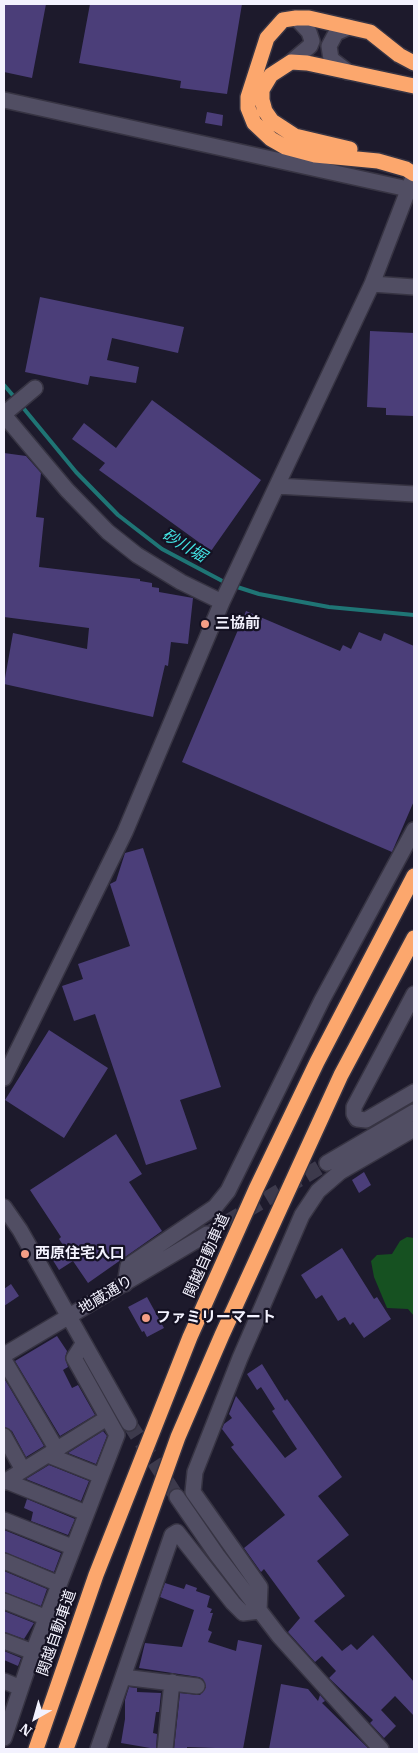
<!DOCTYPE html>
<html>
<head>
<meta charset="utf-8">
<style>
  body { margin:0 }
  #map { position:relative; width:418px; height:1753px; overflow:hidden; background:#1d1a2c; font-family:"IBM Plex Serif",serif }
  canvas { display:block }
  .frame { position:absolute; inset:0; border:5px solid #f3f2fe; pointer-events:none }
  .north { position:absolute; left:10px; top:1693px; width:50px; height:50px; -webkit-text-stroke:4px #141122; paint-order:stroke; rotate:218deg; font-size:14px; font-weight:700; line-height:20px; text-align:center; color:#f3f2fe }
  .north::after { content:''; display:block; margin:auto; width:18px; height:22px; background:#f3f2fe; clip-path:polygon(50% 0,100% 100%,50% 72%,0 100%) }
</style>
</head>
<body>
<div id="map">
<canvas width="418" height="1753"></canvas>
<div class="frame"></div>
<div class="north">N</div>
</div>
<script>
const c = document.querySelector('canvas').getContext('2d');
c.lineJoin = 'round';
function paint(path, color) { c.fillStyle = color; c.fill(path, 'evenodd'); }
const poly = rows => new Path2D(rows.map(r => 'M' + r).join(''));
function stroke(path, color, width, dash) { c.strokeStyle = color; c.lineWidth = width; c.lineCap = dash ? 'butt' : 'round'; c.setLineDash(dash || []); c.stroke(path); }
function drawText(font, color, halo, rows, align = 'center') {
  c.font = font + ' "IBM Plex Serif","Noto Sans JP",serif'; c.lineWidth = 4.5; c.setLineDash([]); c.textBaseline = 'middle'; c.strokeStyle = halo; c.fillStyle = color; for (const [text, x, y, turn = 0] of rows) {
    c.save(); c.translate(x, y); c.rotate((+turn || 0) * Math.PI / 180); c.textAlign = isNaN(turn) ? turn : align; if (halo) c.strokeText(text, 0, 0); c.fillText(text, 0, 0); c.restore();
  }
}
paint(poly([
  [407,1237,414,1238,414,1316,408,1309,387,1308,374,1277,371,1261,377,1255,392,1254,400,1241]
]), '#165121');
stroke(poly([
  [4,385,16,399],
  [20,404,76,472,118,515,162,549,228,584],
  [234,586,259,594,329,607,414,615]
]), '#1f7575', 4);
paint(poly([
  [4,4,46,4,32,78,4,72],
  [90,4,242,4,227,94,180,88,181,81,79,63],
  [207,112,223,115,222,126,205,123],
  [40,297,184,327,178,353,112,338,107,360,139,367,136,383,90,376,88,385,25,372],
  [370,331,414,333,414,416,386,415,386,408,367,407],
  [152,400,261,480,211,551,99,470,105,463,72,439,84,423,116,448],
  [4,453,26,456,41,473,36,517,44,518,39,567,140,579,140,581,152,583,152,587,159,588,159,592,193,598,188,644,171,642,168,666,165,665,153,717,4,684,13,633,87,649,89,628,4,617],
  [246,611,340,651,343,645,351,649,359,632,381,641,384,633,414,646,414,801,392,852,182,762],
  [143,848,221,1087,180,1100,197,1149,146,1165,95,1014,74,1021,62,986,83,979,78,964,130,946,110,884,116,881,125,853],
  [49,1030,108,1068,64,1138,5,1100],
  [116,1134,142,1174,129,1182,162,1231,88,1283,73,1261,59,1270,49,1254,63,1245,59,1239,61,1237,30,1190],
  [364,1172,371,1185,359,1193,352,1180],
  [342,1248,374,1299,377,1297,391,1319,364,1338,353,1322,350,1325,345,1317,338,1321,322,1295,316,1299,301,1275],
  [11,1284,19,1296,4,1306,4,1289],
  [147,1297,164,1328,147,1337,144,1331,142,1332,128,1307],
  [57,1336,67,1351,65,1358,68,1367,63,1370,72,1388,78,1385,95,1415,60,1436,15,1361],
  [262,1364,285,1401,287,1399,342,1477,318,1496,349,1535,317,1561,345,1596,314,1621,342,1651,351,1644,357,1650,373,1635,414,1682,414,1716,395,1696,381,1710,396,1726,384,1738,370,1723,373,1720,329,1678,336,1671,322,1656,315,1662,288,1632,300,1618,264,1569,261,1572,244,1548,285,1515,231,1447,234,1445,222,1429,224,1424,232,1418,229,1414,236,1396,285,1458,297,1449,272,1411,275,1409,261,1387,257,1390,247,1374],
  [4,1378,44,1446,26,1457,12,1431,4,1427],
  [103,1431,107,1436,96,1464,68,1453],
  [49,1465,89,1481,81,1501,26,1479],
  [27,1499,75,1519,68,1535,31,1521,33,1512,24,1508],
  [4,1530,61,1553,54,1572,4,1552],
  [4,1571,47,1589,41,1606,4,1592],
  [165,1583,184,1589,186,1584,197,1588,196,1591,210,1596,207,1607,212,1609,210,1613,213,1613,208,1630,212,1632,208,1642,236,1651,238,1640,262,1645,243,1749,187,1747,187,1749,174,1749,180,1693,200,1695,206,1687,203,1679,199,1677,139,1668,145,1643,182,1647,194,1610,160,1597],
  [4,1611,34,1623,24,1639,4,1632],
  [4,1651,21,1658,18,1666,4,1660],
  [281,1684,308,1689,318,1701,320,1695,325,1701,322,1703,369,1749,269,1749],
  [129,1687,137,1688,137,1692,161,1693,159,1712,156,1712,153,1733,157,1734,156,1749,121,1743,125,1719,125,1700]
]), '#4b3e79');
stroke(poly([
  [207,1234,327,1163],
  [129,1423,177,1497]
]), '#3d3a4c', 15, [15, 8]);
const minor = poly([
  [291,62,310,46,312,41,309,32,296,18],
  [348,72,331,59,329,46,336,33,349,27],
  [4,100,408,189],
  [372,284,414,287],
  [4,414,35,388],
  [4,415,67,490,108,532,137,555,181,582,222,602],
  [277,486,414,494],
  [414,994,354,1107,354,1114,357,1119,366,1120,414,1092],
  [4,1078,125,832,222,602,372,284,414,175],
  [327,1163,414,1112],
  [4,1207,20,1230,129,1423],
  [125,1284,128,1266,215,1207,228,1191,322,1000,414,830],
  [4,1355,207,1234],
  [4,1360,57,1450],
  [4,1436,23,1470],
  [48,1455,101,1476],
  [6,1481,86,1513],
  [4,1482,107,1418],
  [177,1497,217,1555,279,1636,381,1749],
  [4,1520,72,1547],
  [4,1561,59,1584],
  [4,1601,47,1618],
  [4,1641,33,1652],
  [123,1677,197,1686],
  [4,1681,21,1688],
  [4,1738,33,1652,117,1435,74,1358,83,1344],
  [98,1749,172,1535,177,1532,233,1603,243,1613,259,1611,260,1587,193,1492,195,1472,240,1358,302,1215,318,1191,340,1172,414,1129],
  [165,1749,172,1682]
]);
const highway = poly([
  [414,63,399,55,370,32,309,18,296,18,283,20,267,38,248,97,248,108,254,123,271,139,285,147,315,155,378,161,406,169,414,174],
  [350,149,295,136,272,121,265,111,262,100,262,90,271,75,291,62,307,63,414,86],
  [36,1749,96,1575,190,1337,256,1189,317,1062,414,876],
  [66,1749,178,1437,222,1335,341,1075,414,938]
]);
stroke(minor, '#373443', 18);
stroke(highway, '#373443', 18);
stroke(minor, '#514e63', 15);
stroke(highway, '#fca76d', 15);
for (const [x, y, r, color] of [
  [205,624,5,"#f49e86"],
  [25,1254,5,"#f49e86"],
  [146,1318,5,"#f49e86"]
]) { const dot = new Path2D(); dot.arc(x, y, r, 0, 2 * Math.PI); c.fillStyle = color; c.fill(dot); stroke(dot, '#141122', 2); }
drawText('bold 15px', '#f3f2fe', '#141122', [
  ["三協前",215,624],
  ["西原住宅入口",35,1254],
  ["ファミリーマート",156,1318]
], 'left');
drawText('15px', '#f3f2fe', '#141122', [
  ["関越自動車道",207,1256,-66],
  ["地蔵通り",106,1295,-31],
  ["関越自動車道",57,1633,-71]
]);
drawText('italic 16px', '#43e3e3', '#141122', [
  ["砂川堀",184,546,31]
]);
</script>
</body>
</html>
